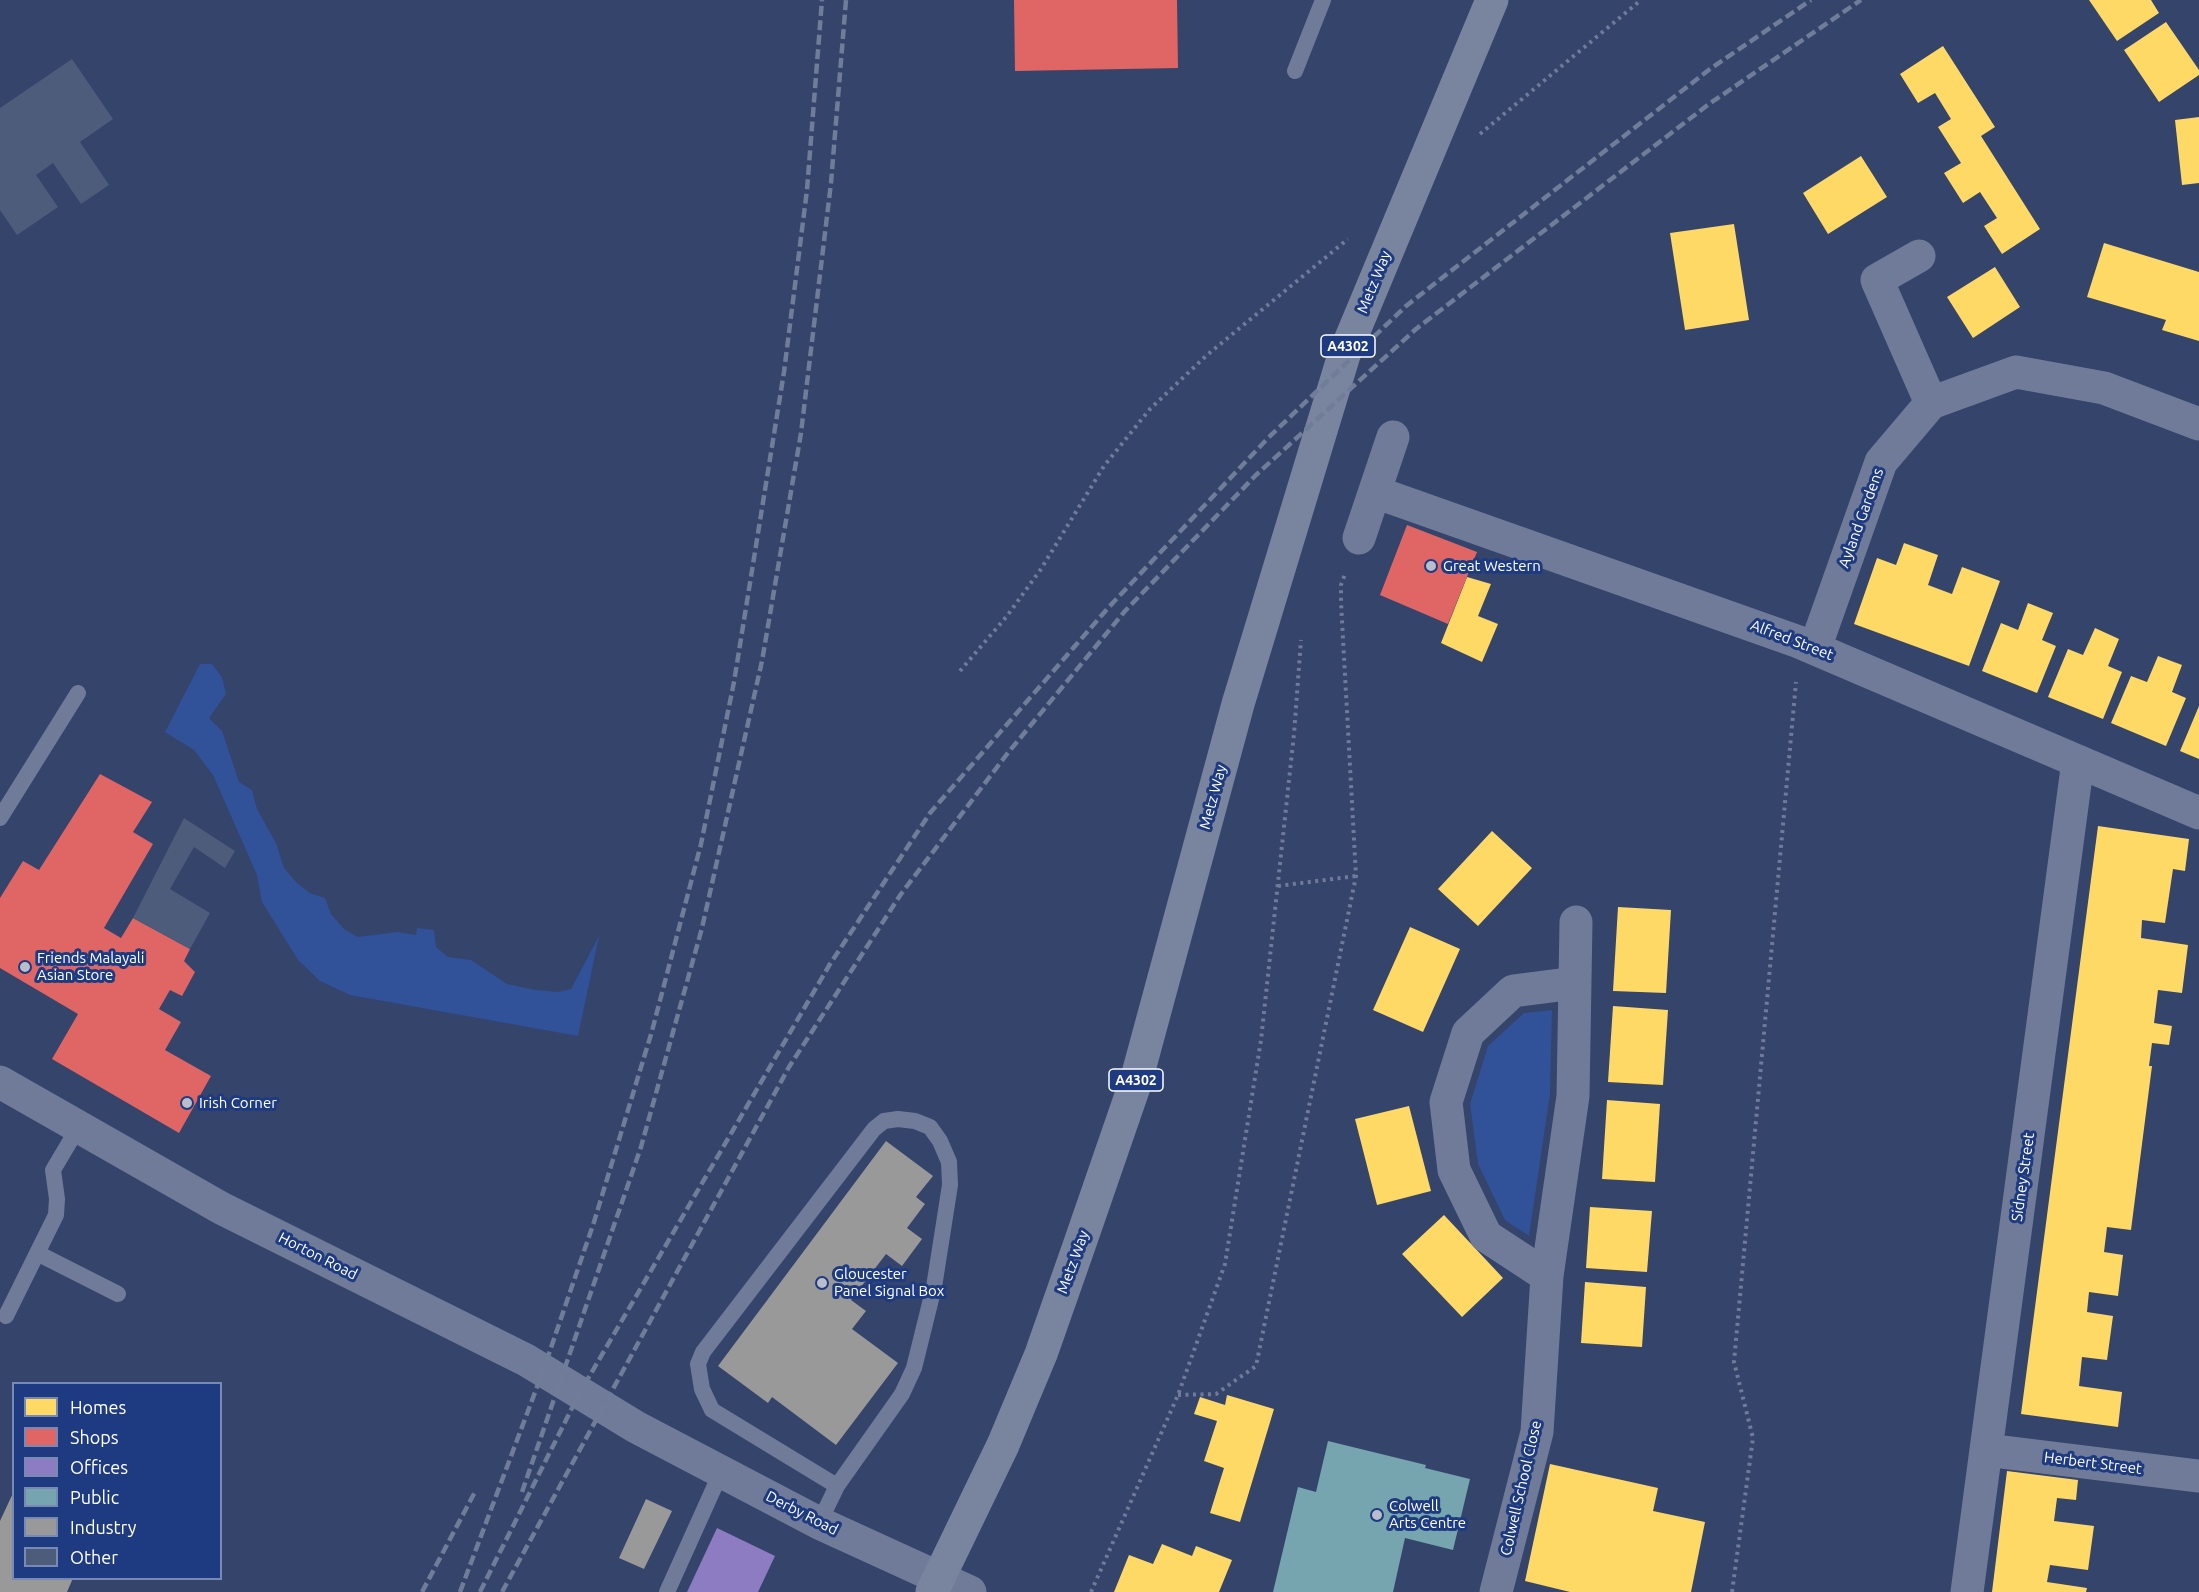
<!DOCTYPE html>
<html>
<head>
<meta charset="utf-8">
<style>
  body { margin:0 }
  #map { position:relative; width:2199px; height:1592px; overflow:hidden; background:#34446b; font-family:Ubuntu,sans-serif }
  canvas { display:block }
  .legend { position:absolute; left:12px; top:1382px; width:210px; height:198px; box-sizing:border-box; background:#1e3b81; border:2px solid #7889b3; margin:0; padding:8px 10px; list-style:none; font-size:18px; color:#fff }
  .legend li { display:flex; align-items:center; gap:12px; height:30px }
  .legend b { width:30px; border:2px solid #7889b3 }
</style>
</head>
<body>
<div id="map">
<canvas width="2199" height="1592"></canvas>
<ul class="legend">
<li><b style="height:16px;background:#ffd966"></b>Homes</li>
<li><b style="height:16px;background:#e06666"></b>Shops</li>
<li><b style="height:16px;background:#8e7cc3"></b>Offices</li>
<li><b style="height:16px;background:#76a5af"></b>Public</li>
<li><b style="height:16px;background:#999"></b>Industry</li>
<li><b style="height:16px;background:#4e5c7b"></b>Other</li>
</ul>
</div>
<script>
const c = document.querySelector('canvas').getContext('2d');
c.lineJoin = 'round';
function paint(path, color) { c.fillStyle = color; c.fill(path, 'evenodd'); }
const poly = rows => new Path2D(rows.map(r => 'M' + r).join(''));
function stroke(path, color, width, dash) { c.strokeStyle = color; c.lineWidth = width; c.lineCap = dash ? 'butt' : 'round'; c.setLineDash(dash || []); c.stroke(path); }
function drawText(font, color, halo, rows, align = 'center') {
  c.font = font + ' Ubuntu,sans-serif'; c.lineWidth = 6; c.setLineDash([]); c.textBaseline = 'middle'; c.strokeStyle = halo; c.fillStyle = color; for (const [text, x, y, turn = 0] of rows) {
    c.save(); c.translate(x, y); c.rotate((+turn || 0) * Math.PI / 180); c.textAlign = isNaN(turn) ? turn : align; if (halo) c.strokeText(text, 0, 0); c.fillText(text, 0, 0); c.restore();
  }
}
paint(poly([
  [200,664,212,664,222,677,226,694,209,718,222,731,239,782,252,790,257,809,276,843,284,868,297,883,310,893,325,898,331,914,344,929,358,937,397,932,416,935,417,928,434,930,436,947,448,957,471,960,507,984,536,990,558,992,571,989,599,936,578,1036,350,995,320,981,298,960,262,902,257,875,213,775,194,750,165,732],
  [1552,1010,1550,1094,1529,1236,1505,1220,1478,1164,1470,1104,1488,1046,1524,1013]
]), '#315199');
paint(poly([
  [2089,0,2151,0,2159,13,2117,41],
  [2166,22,2199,70,2199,75,2159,102,2124,50],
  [1943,46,1995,127,1981,136,2040,229,2002,254,1984,226,1997,218,1980,192,1963,203,1944,173,1961,163,1938,127,1951,119,1935,93,1918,103,1900,74],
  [2199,117,2199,183,2182,185,2175,120],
  [1861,156,1887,197,1828,234,1803,193],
  [1734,224,1749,320,1685,330,1670,233],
  [2104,243,2199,272,2199,341,2162,330,2166,320,2087,297],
  [1995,267,2020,307,1973,338,1947,297],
  [1904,543,1938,555,1928,585,1952,594,1962,567,2000,581,1969,666,1854,624,1877,558,1896,565],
  [1467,577,1491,584,1478,616,1498,624,1482,662,1441,643],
  [2028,603,2053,613,2042,640,2056,646,2037,693,1982,671,2001,623,2018,630],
  [2095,628,2119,639,2108,666,2122,672,2103,719,2048,697,2068,649,2083,655],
  [2158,656,2182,665,2172,692,2186,698,2166,746,2111,723,2131,676,2147,682],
  [2199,706,2199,759,2180,751],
  [2098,826,2189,839,2185,871,2173,869,2165,923,2142,920,2141,938,2188,945,2182,993,2158,990,2154,1023,2172,1026,2169,1045,2152,1043,2149,1066,2152,1066,2131,1230,2107,1227,2104,1252,2123,1255,2118,1296,2089,1292,2087,1312,2113,1316,2107,1360,2082,1357,2079,1386,2122,1392,2118,1427,2021,1414],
  [1492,831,1532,868,1478,926,1438,889],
  [1618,907,1671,910,1666,993,1613,991],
  [1410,927,1460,949,1423,1032,1373,1010],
  [1613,1006,1668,1010,1663,1085,1608,1082],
  [1607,1100,1660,1104,1655,1182,1602,1179],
  [1409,1106,1431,1191,1377,1205,1355,1119],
  [1590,1207,1652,1211,1647,1272,1586,1268],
  [1444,1215,1503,1278,1462,1317,1402,1254],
  [1585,1282,1646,1287,1642,1347,1581,1343],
  [1227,1395,1274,1409,1240,1522,1210,1513,1224,1468,1204,1461,1217,1421,1194,1414,1200,1397,1225,1405],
  [1550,1464,1658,1488,1653,1511,1705,1522,1691,1592,1570,1592,1525,1581],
  [2007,1471,2078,1480,2076,1500,2057,1498,2054,1521,2094,1526,2088,1570,2050,1565,2047,1582,2087,1588,2086,1592,1992,1592],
  [1162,1544,1192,1556,1196,1546,1232,1560,1219,1592,1114,1592,1129,1555,1153,1564]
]), '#ffd966');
paint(poly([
  [1014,0,1177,0,1178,68,1015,71],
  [1407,525,1477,552,1448,624,1380,595],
  [100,774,152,802,133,832,153,844,104,928,121,938,133,918,190,949,184,961,195,972,182,996,170,990,159,1009,181,1022,165,1050,211,1076,179,1133,52,1059,78,1014,0,968,0,898,23,861,39,870]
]), '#e06666');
paint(poly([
  [717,1528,775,1556,758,1592,687,1592]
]), '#8e7cc3');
paint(poly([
  [1328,1441,1426,1465,1425,1468,1470,1479,1453,1550,1405,1538,1393,1592,1273,1592,1298,1487,1316,1492]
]), '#76a5af');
paint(poly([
  [886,1141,933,1176,916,1197,925,1204,907,1228,922,1239,902,1266,886,1254,851,1300,866,1311,852,1329,898,1363,836,1445,772,1397,768,1403,718,1366],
  [14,1491,14,1578,73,1578,67,1592,0,1592,0,1521],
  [646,1499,672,1511,644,1569,619,1558]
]), '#999');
paint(poly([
  [72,59,113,119,80,142,109,185,81,204,53,163,36,175,58,207,17,235,0,210,0,108],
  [184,818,235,851,225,868,194,847,170,889,210,913,190,949,133,918]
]), '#4e5c7b');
stroke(poly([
  [1480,134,1641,0],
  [960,671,1007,616,1041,569,1104,466,1150,409,1207,355,1348,239],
  [1278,886,1356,876],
  [1178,1395,1216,1394,1256,1366,1356,876,1341,602,1341,585,1345,574],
  [1091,1592,1178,1395,1225,1264,1261,1040,1294,734,1301,640],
  [1732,1592,1753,1438,1734,1362,1796,682]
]), '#707b99', 4, [3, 4.5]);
stroke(poly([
  [1295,71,1323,0],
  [0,818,78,693],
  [37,1253,118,1294],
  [6,1316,56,1215,57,1199,53,1170,78,1128],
  [819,1523,837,1486,902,1394,914,1368,934,1287,950,1185,949,1162,940,1141,930,1127,915,1121,898,1119,884,1121,874,1129,703,1352,698,1364,702,1389,712,1410,837,1486],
  [667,1592,722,1470]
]), '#707b99', 16);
stroke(poly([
  [1919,256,1877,280,1931,403],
  [1375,492,1799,642,2199,813],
  [1359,538,1393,437],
  [1815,648,1881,462,1931,403,2016,372,2104,388,2199,424],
  [0,1082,221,1208,526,1360,636,1427,819,1523,970,1592],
  [1547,1276,1486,1236,1454,1170,1446,1102,1468,1033,1513,991,1575,983],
  [1986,1450,2199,1476],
  [1496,1592,1537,1432,1547,1276,1573,1096,1576,922],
  [1967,1592,2078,761]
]), '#707b99', 33);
stroke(poly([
  [932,1592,1003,1445,1041,1354,1079,1246,1136,1081,1238,704,1344,355,1492,0]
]), '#79849e', 33);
stroke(poly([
  [522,1492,641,1147,702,928,762,661,801,433,831,183,846,0],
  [422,1592,476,1490],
  [460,1592,543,1371,594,1222,652,1031,701,844,734,682,784,372,807,190,822,0],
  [480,1592,579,1394,830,964,930,813,1108,608,1268,438,1406,306,1710,69,1811,0],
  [502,1592,789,1067,901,894,1007,754,1125,611,1256,475,1416,329,1709,104,1861,0]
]), '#707d99', 4.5, [10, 4.5]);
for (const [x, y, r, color] of [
  [1431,566,6,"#b8becb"],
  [25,967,6,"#b8becb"],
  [187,1103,6,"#b8becb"],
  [822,1283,6,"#b8becb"],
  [1377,1515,6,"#b8becb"]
]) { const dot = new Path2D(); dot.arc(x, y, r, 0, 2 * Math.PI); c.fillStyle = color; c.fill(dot); stroke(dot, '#1e3b81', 2); }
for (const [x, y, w] of [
  [1348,346,54],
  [1136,1080,54]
]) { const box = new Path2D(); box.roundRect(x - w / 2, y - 11, w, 22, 4.5); c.fillStyle = '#1e3b81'; c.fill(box); stroke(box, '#fff', 1.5); }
drawText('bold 14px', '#fff', null, [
  ["A4302",1348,346],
  ["A4302",1136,1080]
]);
drawText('15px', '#fff', '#1e3b81', [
  ["Metz Way",1374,282,-68],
  ["Ayland Gardens",1861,518,-70],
  ["Alfred Street",1792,640,21],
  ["Metz Way",1213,797,-75],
  ["Sidney Street",2023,1177,-82],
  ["Horton Road",318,1256,27],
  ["Metz Way",1073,1262,-70],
  ["Herbert Street",2093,1463,7],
  ["Colwell School Close",1521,1488,-77],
  ["Derby Road",802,1513,27]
]);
drawText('15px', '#fff', '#1e3b81', [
  ["Great Western",1443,566],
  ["Friends Malayali",37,958],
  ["Asian Store",37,975],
  ["Irish Corner",199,1103],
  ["Gloucester",834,1274],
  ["Panel Signal Box",834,1291],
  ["Colwell",1389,1506],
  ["Arts Centre",1389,1523]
], 'left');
</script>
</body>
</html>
